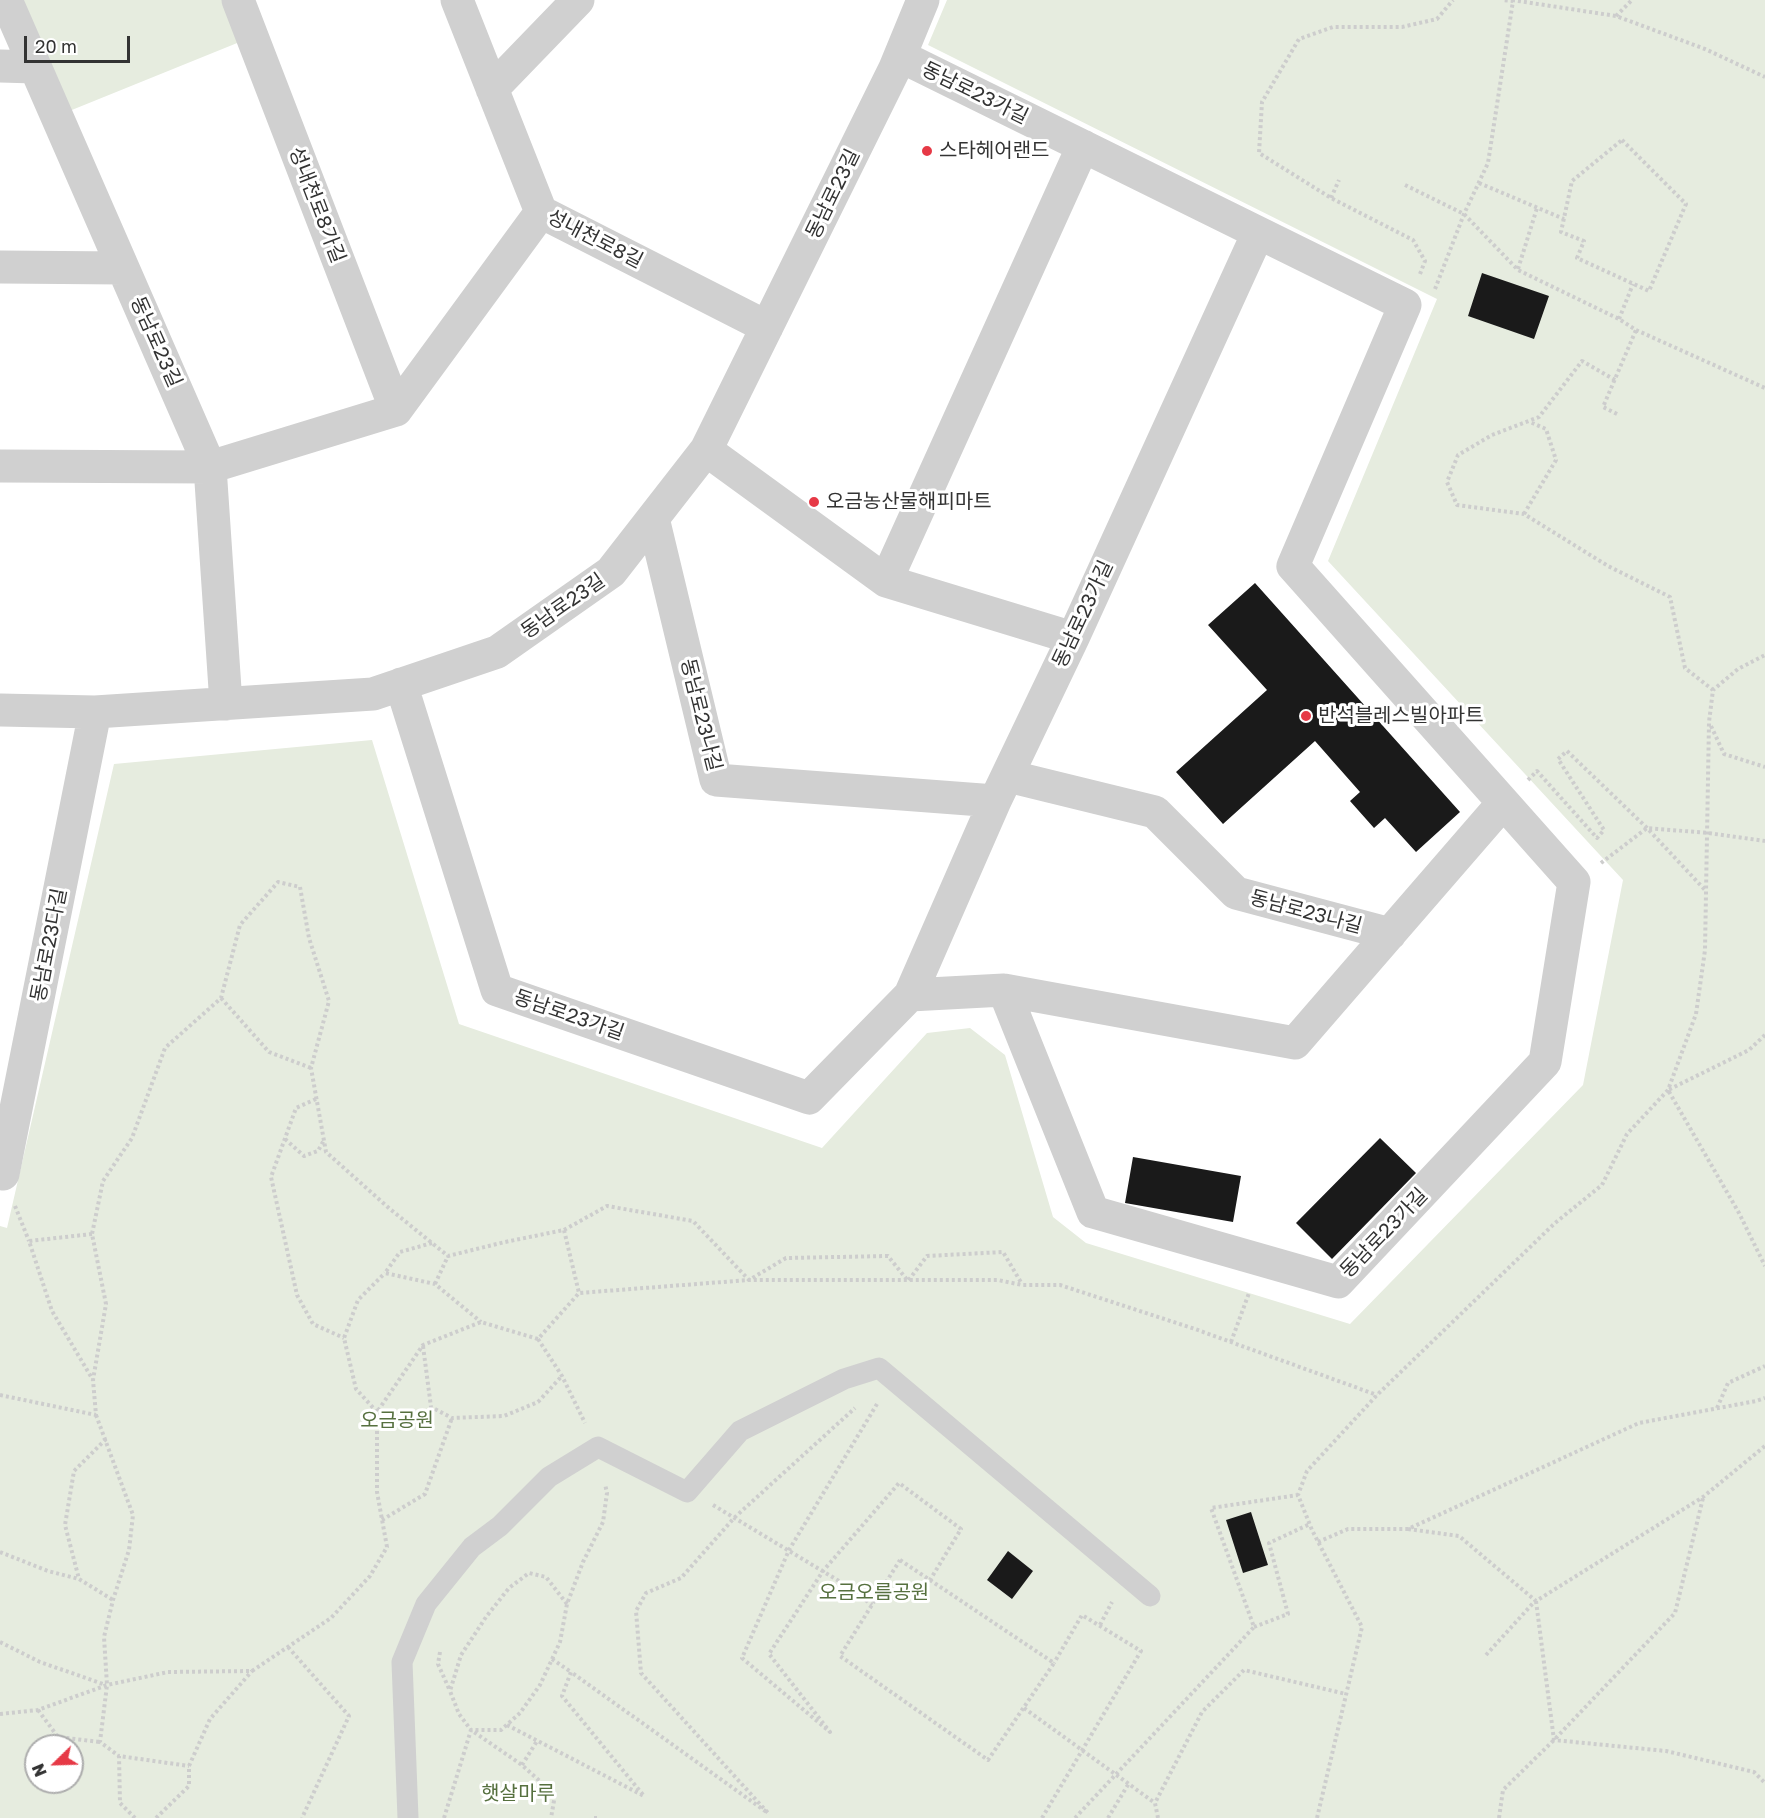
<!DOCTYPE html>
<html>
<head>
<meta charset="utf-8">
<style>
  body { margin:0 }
  #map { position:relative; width:1765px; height:1818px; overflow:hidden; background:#fff; font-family:"Golos Text",sans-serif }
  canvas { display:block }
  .north { position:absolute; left:24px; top:1734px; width:60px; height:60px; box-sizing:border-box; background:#fff; border:2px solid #adadad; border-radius:50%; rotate:247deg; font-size:16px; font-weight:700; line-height:24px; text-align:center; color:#333 }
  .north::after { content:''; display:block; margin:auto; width:21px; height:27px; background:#e63946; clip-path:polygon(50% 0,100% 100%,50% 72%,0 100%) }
  .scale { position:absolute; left:24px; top:36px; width:106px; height:27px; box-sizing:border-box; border:3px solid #333; border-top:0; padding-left:8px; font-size:18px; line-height:21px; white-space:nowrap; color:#333; -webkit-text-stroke:4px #fff; paint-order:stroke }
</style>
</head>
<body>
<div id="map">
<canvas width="1765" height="1818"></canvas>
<div class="north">N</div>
<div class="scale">20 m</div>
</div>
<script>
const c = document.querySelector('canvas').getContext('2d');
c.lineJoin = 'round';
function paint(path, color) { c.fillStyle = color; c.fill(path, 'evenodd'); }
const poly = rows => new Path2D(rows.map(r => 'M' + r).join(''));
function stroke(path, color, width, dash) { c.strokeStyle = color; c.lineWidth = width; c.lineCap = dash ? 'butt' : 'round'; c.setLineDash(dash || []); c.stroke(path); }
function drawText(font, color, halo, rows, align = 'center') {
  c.font = font + ' "Golos Text","Noto Sans KR",sans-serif'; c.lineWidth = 6; c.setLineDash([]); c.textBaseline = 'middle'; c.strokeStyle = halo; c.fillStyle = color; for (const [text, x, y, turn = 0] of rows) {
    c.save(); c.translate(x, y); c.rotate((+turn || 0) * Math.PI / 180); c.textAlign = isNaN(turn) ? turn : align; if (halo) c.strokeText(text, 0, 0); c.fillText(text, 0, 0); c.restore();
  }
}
paint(poly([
  [6,0,238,0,252,37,57,116],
  [947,0,1765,0,1765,1818,0,1818,0,1226,7,1228,114,764,372,740,459,1024,822,1148,927,1033,970,1028,1005,1055,1053,1217,1086,1243,1350,1324,1583,1085,1623,880,1328,561,1437,299,928,45],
  [36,1746,72,1746,72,1782,36,1782]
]), '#e6ecdf');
paint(poly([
  [1482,273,1549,296,1534,339,1468,316],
  [1255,583,1460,812,1416,852,1385,818,1374,828,1350,801,1360,792,1315,741,1223,824,1176,772,1267,690,1208,625],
  [1380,1138,1416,1173,1332,1259,1296,1223],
  [1133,1157,1241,1176,1233,1222,1125,1203],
  [1251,1512,1268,1565,1243,1573,1226,1520],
  [1008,1551,1033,1571,1012,1599,987,1580]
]), '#1a1a1a');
stroke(poly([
  [1512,0,1616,16,1705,49,1765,77],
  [1616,16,1632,0],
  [1622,140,1686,204,1649,291,1577,258,1584,241,1561,232,1572,181,1622,140],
  [1479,183,1564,219],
  [1405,185,1464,214,1518,270,1619,319,1636,330,1765,388],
  [1331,198,1339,180],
  [1518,269,1537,208],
  [1420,274,1425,261,1413,240,1331,198,1259,153,1262,102,1299,39,1333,27,1402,27,1437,19,1453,0],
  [1435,289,1464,214,1488,163,1513,1,1503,0],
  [1619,319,1633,284],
  [1615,380,1582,361,1539,417,1492,435,1458,455,1447,482,1457,505,1524,514,1608,566,1670,597,1685,668,1713,690],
  [1617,414,1603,407,1636,330],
  [1524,514,1556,460,1546,429,1530,422],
  [1711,726,1724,754,1765,767],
  [1528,780,1537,771,1597,838,1604,830,1558,759,1567,751,1647,828,1706,891],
  [1601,863,1647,828,1708,833,1765,841],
  [221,998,269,1052,311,1068],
  [1765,1035,1749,1050,1668,1090,1739,1213,1765,1266],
  [316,1099,296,1108,271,1177,297,1295,313,1324,344,1338],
  [285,1139,304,1156,318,1151,324,1140],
  [15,1206,29,1241],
  [564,1230,607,1206,693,1221,749,1280,786,1258,888,1256,908,1281,927,1256,1003,1252,1022,1284],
  [92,1234,29,1241,52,1311,93,1380],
  [432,1243,400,1252,385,1273,435,1284,481,1322],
  [435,1284,448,1256],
  [538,1339,562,1376,585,1423],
  [1231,1342,1249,1293],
  [423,1346,431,1407,452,1418,504,1416,538,1402,561,1377],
  [0,1395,96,1415,93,1380,106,1304,92,1234,103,1181,132,1138,165,1048,221,998,240,925,278,882,300,887,309,938,329,1001,311,1068,326,1152,390,1209,448,1256,505,1242,564,1230,579,1293],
  [877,1404,789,1550,742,1658,830,1732,769,1654,823,1571,899,1483,961,1529,930,1580],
  [1717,1408,1728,1383,1765,1366],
  [377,1412,356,1389,344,1338,358,1300,385,1273],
  [96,1415,133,1515,129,1550,113,1600,104,1637,107,1685,100,1742,119,1756],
  [106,1439,74,1471,65,1525,79,1579,113,1600],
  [713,1505,844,1584,872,1605],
  [382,1520,425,1494,452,1418],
  [1408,1529,1459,1536,1536,1601,1703,1497,1765,1446],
  [1318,1542,1348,1529,1408,1529,1639,1423,1756,1401,1765,1398],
  [0,1552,48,1571,79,1579],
  [900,1560,1054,1663,988,1760,840,1656,900,1560],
  [1536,1601,1554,1740,1666,1751,1754,1772,1765,1783],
  [567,1604,546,1577,529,1573,509,1588,486,1617,461,1655,450,1691,459,1714,471,1730,501,1730,520,1713,540,1685,560,1642,567,1604,583,1562,603,1522,607,1493,605,1484],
  [1100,1625,1112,1602],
  [1254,1627,1288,1614,1269,1543,1310,1524],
  [0,1642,40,1662,106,1685],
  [288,1647,349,1716,302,1818],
  [440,1652,438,1664,450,1691],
  [1486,1655,1535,1601],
  [552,1659,571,1672],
  [1024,1708,1155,1803],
  [38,1710,58,1737,100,1742],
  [0,1714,38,1710,107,1685,168,1672,252,1671,331,1618,370,1576,387,1547,377,1492,377,1412,423,1345,481,1322,538,1339,579,1293,749,1280,998,1280,1022,1285,1060,1285,1195,1329,1377,1395],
  [507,1725,644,1796,562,1696,571,1672,768,1813,641,1673,636,1611,646,1593,681,1578,734,1518,855,1408],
  [522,1765,537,1741],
  [135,1818,120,1803,119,1756,189,1766],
  [156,1818,189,1786,189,1766,210,1719,252,1671],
  [444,1818,471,1730,522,1765,555,1795,551,1818],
  [594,1818,600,1818],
  [1042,1818,1141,1651,1082,1615,1054,1663],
  [1075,1818,1254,1627,1211,1508,1298,1495],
  [1108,1818,1129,1783],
  [1158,1818,1155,1803,1202,1712,1244,1670,1346,1694],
  [1317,1818,1362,1627,1312,1530,1298,1495,1307,1471,1377,1395,1555,1223,1602,1185,1627,1134,1668,1090,1696,1014,1705,950,1709,722,1713,690,1738,669,1765,655],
  [1499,1818,1503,1790,1554,1740,1675,1613,1703,1498]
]), '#cdcdcd', 4, [3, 3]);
stroke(poly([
  [408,1818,402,1662,426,1604,472,1547,500,1526,549,1477,598,1447,687,1492,740,1431,844,1379,879,1368,1150,1596]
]), '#d0d0d0', 21);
stroke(poly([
  [6,0,210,467,226,704],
  [238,0,396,410],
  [457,0,541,212,767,327],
  [0,66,35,67],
  [492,89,578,0],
  [0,267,123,268],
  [706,450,886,581,1073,638],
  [0,466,210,467,396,410,541,212],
  [653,518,716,780,995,801],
  [886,581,1083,146],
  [401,684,497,990,809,1098,910,995,1004,990,1093,1212,1338,1282,1545,1062,1574,882,1293,566,1405,305,900,56],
  [0,710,95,712,373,694,497,652,611,572,706,450,895,68,923,0],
  [1008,776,1155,812,1236,893,1390,934],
  [1004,990,1295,1043,1503,803],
  [910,995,995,801,1073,638,1258,233],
  [0,1173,3,1174,95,712]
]), '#d0d0d0', 33);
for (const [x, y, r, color] of [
  [927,151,6,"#e63946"],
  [814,502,6,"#e63946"],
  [1306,716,6,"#e63946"]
]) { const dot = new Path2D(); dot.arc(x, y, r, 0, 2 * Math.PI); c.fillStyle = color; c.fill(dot); stroke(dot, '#fff', 2); }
drawText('20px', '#333', '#fff', [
  ["동남로23가길",975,93,26],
  ["동남로23길",833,194,-64],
  ["성내천로8가길",317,205,69],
  ["성내천로8길",595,239,27],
  ["동남로23길",156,342,66],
  ["동남로23길",563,606,-35],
  ["동남로23가길",1083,614,-65],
  ["동남로23나길",701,715,76],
  ["동남로23나길",1306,912,15],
  ["동남로23다길",49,945,-79],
  ["동남로23가길",569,1015,19],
  ["동남로23가길",1384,1233,-46]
]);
drawText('20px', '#333', '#fff', [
  ["스타헤어랜드",939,151],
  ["오금농산물해피마트",826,502],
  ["반석블레스빌아파트",1318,716]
], 'left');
drawText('20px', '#56703f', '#fff', [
  ["오금공원",397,1421],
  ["오금오름공원",874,1593],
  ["햇살마루",518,1794]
]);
</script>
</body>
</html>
